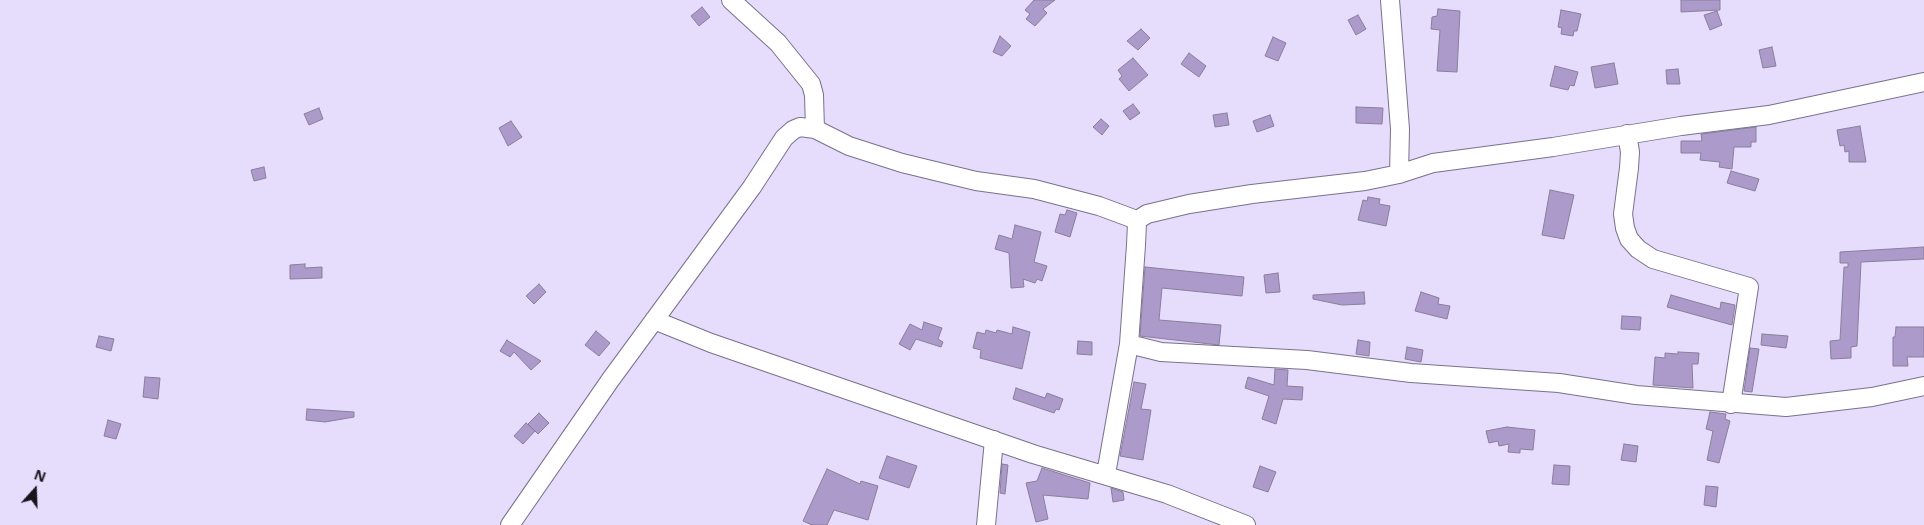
<!DOCTYPE html>
<html>
<head>
<meta charset="utf-8">
<style>
  body { margin:0 }
  #map { position:relative; width:1924px; height:525px; overflow:hidden; background:#e6dcfb; font-family:"Noto Sans",sans-serif }
  canvas { display:block }
  .north { position:absolute; left:10px; top:465px; width:50px; height:50px; -webkit-text-stroke:4px #e6dcfb; paint-order:stroke; rotate:20deg; font-size:14px; font-weight:700; line-height:20px; text-align:center; color:#18141f }
  .north::after { content:''; display:block; margin:auto; width:18px; height:22px; background:#18141f; clip-path:polygon(50% 0,100% 100%,50% 72%,0 100%) }
</style>
</head>
<body>
<div id="map">
<canvas width="1924" height="525"></canvas>
<div class="north">N</div>
</div>
<script>
const c = document.querySelector('canvas').getContext('2d');
c.lineJoin = 'round';
function paint(path, color) { c.fillStyle = color; c.fill(path, 'evenodd'); }
const poly = rows => new Path2D(rows.map(r => 'M' + r).join(''));
function stroke(path, color, width, dash) { c.strokeStyle = color; c.lineWidth = width; c.lineCap = dash ? 'butt' : 'round'; c.setLineDash(dash || []); c.stroke(path); }
const building = poly([
  [1034,0,1055,0,1043,9,1047,13,1035,26,1026,19,1030,14,1025,10,1034,0],
  [1681,0,1720,0,1720,10,1681,12,1681,0],
  [702,7,710,17,699,26,691,16,702,7],
  [1438,9,1460,11,1457,72,1437,71,1440,30,1431,29,1432,17,1437,16,1438,9],
  [1561,10,1581,14,1577,31,1574,31,1573,36,1561,34,1562,28,1558,27,1561,10],
  [1717,11,1722,25,1710,30,1704,15,1717,11],
  [1358,15,1366,29,1356,35,1348,20,1358,15],
  [1141,29,1150,38,1138,50,1127,41,1141,29],
  [1000,36,1011,46,1002,56,993,52,1000,36],
  [1273,37,1286,43,1278,61,1265,56,1273,37],
  [1772,47,1776,66,1763,68,1759,50,1772,47],
  [1189,53,1206,66,1199,77,1181,64,1189,53],
  [1133,58,1148,75,1129,91,1119,79,1122,76,1118,70,1133,58],
  [1614,63,1618,84,1595,88,1591,67,1614,63],
  [1555,66,1578,72,1574,86,1570,85,1568,90,1550,86,1555,66],
  [1678,69,1680,84,1667,84,1666,70,1678,69],
  [1133,104,1140,113,1130,120,1123,111,1133,104],
  [1356,107,1383,108,1382,124,1356,123,1356,107],
  [319,108,323,119,309,125,304,114,319,108],
  [1227,113,1229,125,1215,127,1213,115,1227,113],
  [1270,115,1274,126,1257,132,1253,121,1270,115],
  [1101,119,1109,126,1102,135,1093,127,1101,119],
  [511,121,522,137,508,146,499,128,511,121],
  [1860,126,1866,162,1849,162,1849,151,1845,152,1844,145,1840,146,1837,130,1860,126],
  [1756,127,1756,142,1751,142,1751,147,1734,147,1732,169,1719,167,1720,162,1700,160,1701,153,1681,153,1681,141,1702,141,1701,134,1756,127],
  [264,167,266,178,254,181,251,170,264,167],
  [1731,171,1759,179,1755,191,1727,183,1731,171],
  [1550,190,1574,195,1564,239,1542,235,1550,190],
  [1368,197,1380,199,1379,204,1390,206,1386,226,1358,220,1363,200,1367,201,1368,197],
  [1067,210,1077,213,1070,237,1055,232,1060,214,1065,215,1067,210],
  [1015,225,1041,232,1034,262,1047,266,1042,281,1037,279,1035,283,1023,279,1024,287,1011,288,1009,253,995,249,999,235,1012,239,1015,225],
  [1924,247,1924,259,1861,262,1857,346,1851,347,1851,358,1831,359,1830,341,1840,340,1844,267,1848,267,1848,263,1840,263,1840,252,1924,247],
  [305,264,305,268,322,267,322,278,290,279,290,265,305,264],
  [1145,267,1244,277,1242,296,1162,288,1159,320,1221,325,1219,345,1140,336,1145,267],
  [1278,273,1280,292,1266,293,1264,275,1278,273],
  [539,284,546,292,534,304,526,296,539,284],
  [1364,292,1365,304,1342,305,1313,299,1313,295,1364,292],
  [1421,292,1439,298,1438,304,1450,306,1447,319,1415,311,1421,292],
  [1671,295,1720,309,1721,302,1735,305,1732,325,1667,307,1671,295],
  [1622,316,1641,317,1640,330,1621,329,1622,316],
  [924,322,942,328,938,339,943,342,941,347,916,339,910,350,899,344,910,324,922,330,924,322],
  [1013,327,1030,332,1022,369,980,358,981,350,973,348,977,332,985,334,986,330,996,333,997,330,1012,334,1013,327],
  [1896,327,1924,327,1924,357,1907,357,1908,366,1893,366,1893,337,1895,337,1896,327],
  [596,331,610,343,599,356,585,345,596,331],
  [1762,334,1788,336,1786,348,1761,345,1762,334],
  [99,336,114,339,111,351,96,347,99,336],
  [507,340,508,341,541,361,531,370,514,352,510,357,500,351,507,340],
  [1358,340,1370,342,1369,356,1356,354,1358,340],
  [1078,341,1092,342,1092,355,1077,354,1078,341],
  [1407,347,1423,350,1421,362,1405,359,1407,347],
  [1750,348,1759,349,1752,392,1744,391,1750,348],
  [1678,352,1699,353,1698,364,1692,364,1693,388,1653,385,1655,357,1665,358,1665,353,1678,354,1678,352],
  [1275,369,1288,370,1287,386,1303,387,1302,400,1283,399,1276,424,1262,419,1269,396,1245,388,1248,377,1274,385,1275,369],
  [145,377,160,378,158,399,143,397,145,377],
  [1134,382,1146,384,1141,409,1151,410,1143,460,1120,456,1134,382],
  [1016,388,1045,398,1047,393,1063,399,1059,410,1056,409,1054,413,1013,399,1016,388],
  [307,409,354,412,354,417,325,422,306,420,307,409],
  [1710,412,1726,414,1725,419,1730,421,1719,463,1707,460,1713,431,1706,429,1710,412],
  [539,413,549,423,538,434,528,424,539,413],
  [108,420,121,424,116,439,104,436,108,420],
  [526,423,535,431,523,444,514,436,526,423],
  [1507,427,1535,430,1533,450,1520,449,1520,453,1508,452,1509,444,1499,446,1498,441,1489,443,1486,431,1507,427],
  [1624,444,1638,446,1636,462,1621,460,1624,444],
  [887,456,917,466,909,488,879,478,887,456],
  [1002,464,1008,465,1005,494,1000,493,1002,464],
  [1554,465,1570,466,1569,485,1552,484,1554,465],
  [1260,466,1276,472,1268,492,1253,487,1260,466],
  [1042,468,1090,483,1088,499,1043,495,1048,519,1036,522,1026,483,1037,481,1042,468],
  [827,469,860,484,861,481,878,486,868,520,834,510,827,525,812,525,803,521,827,469],
  [1706,486,1718,487,1716,507,1704,505,1706,486],
  [1111,488,1123,492,1124,500,1113,502,1111,488]
]);
paint(building, '#ab9aca');
stroke(building, '#897f9b', 1);
const minor = poly([
  [731,0,778,43,811,84,814,95,815,129],
  [1390,0,1400,129,1399,174],
  [1627,134,1630,152,1629,168,1623,214,1625,228,1629,239,1638,249,1653,259,1749,287,1731,404],
  [1136,221,1147,214,1189,204,1252,194,1365,181,1399,174,1433,163,1553,147,1681,126,1769,115,1924,82],
  [654,320,711,343,1033,454,1167,494,1246,525],
  [1129,344,1161,352,1307,360,1411,373,1559,383,1636,395,1786,407,1872,397,1924,386],
  [510,525,611,379,752,187,784,138,793,130,800,127,815,129,849,146,902,163,976,181,1034,189,1099,206,1134,219,1137,223,1136,245,1129,344,1106,474],
  [986,525,994,440]
]);
stroke(minor, '#7a718c', 20);
stroke(minor, '#fff', 18);
</script>
</body>
</html>
